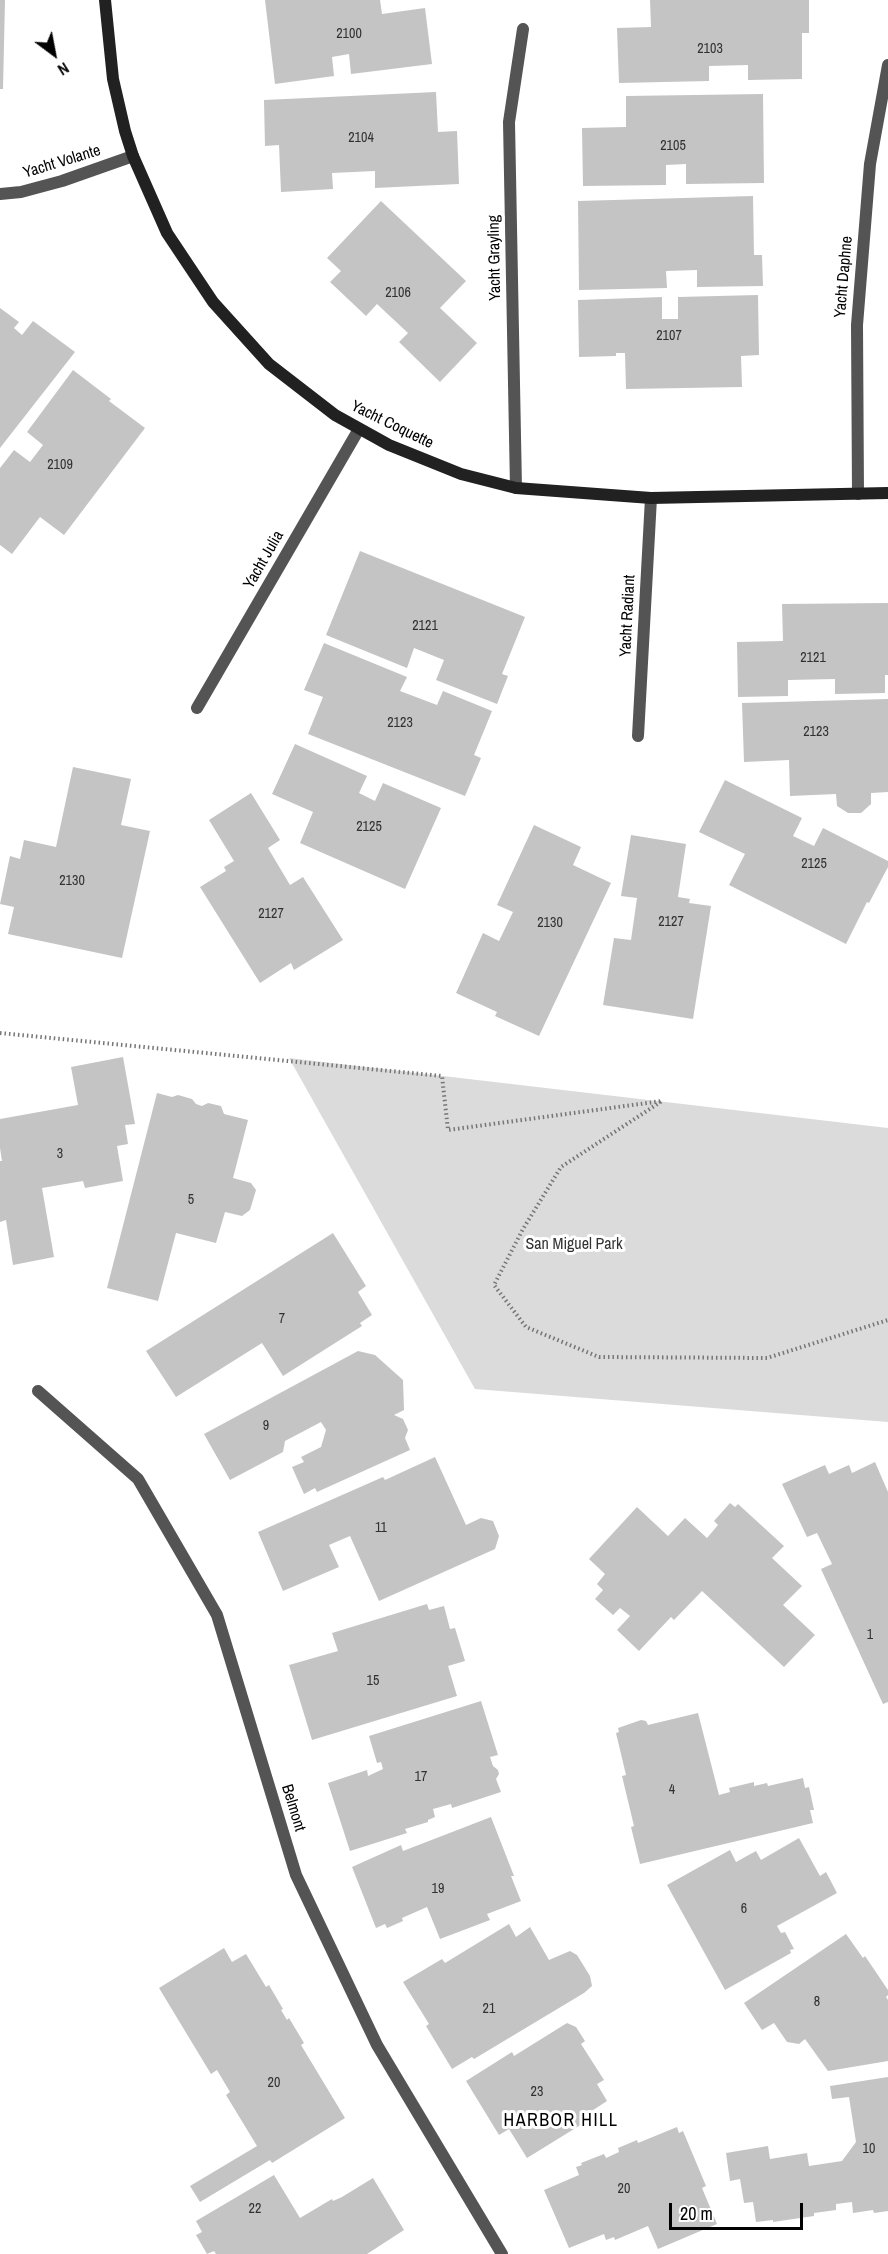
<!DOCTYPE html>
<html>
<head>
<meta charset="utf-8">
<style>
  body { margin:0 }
  #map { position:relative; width:888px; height:2254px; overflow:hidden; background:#fff; font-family:"Archivo Narrow",sans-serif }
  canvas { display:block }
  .north { position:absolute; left:24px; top:24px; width:60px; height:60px; -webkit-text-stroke:4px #fff; paint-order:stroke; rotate:148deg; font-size:16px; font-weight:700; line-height:24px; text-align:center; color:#000 }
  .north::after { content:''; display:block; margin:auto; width:21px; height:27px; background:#000; clip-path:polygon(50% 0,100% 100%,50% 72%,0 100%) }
  .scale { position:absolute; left:669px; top:2203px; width:134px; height:27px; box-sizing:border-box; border:3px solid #000; border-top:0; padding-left:8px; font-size:18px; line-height:21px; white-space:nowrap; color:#000; -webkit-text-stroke:4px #fff; paint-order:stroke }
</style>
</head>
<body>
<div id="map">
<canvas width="888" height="2254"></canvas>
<div class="north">N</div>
<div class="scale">20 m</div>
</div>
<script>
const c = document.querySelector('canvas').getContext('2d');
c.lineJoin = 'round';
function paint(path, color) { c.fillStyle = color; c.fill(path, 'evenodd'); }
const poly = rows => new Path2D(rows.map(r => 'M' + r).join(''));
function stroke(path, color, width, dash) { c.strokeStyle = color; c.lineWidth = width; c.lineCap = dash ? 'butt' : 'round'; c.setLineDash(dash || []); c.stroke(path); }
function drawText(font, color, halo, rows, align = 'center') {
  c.font = font + ' "Archivo Narrow",sans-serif'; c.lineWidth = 6; c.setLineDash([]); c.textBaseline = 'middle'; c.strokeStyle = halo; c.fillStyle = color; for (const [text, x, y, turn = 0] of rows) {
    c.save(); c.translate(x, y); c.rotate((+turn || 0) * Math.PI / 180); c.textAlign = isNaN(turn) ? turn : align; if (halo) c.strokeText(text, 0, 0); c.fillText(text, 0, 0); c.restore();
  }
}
paint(poly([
  [289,1058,888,1128,888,1422,475,1389]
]), '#dbdbdb');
paint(poly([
  [0,0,5,0,3,89,0,89],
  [265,0,380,0,382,14,425,8,432,64,351,74,349,54,332,57,334,76,275,84],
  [650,0,809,0,809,33,802,33,802,79,748,80,748,65,709,66,709,81,619,83,617,28,651,27],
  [436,92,438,132,457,131,459,184,375,188,375,171,332,173,333,189,281,192,279,145,265,146,264,100],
  [763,94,764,183,686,184,686,164,666,165,666,185,583,186,582,128,626,127,626,96],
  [753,196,754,255,762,255,763,286,697,287,697,270,666,271,667,288,579,290,578,201],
  [381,201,466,281,440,308,477,343,440,382,399,342,408,333,377,304,366,316,330,282,341,271,327,258],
  [758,295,759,355,741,356,742,387,626,389,625,353,616,353,616,356,579,357,578,300,662,297,662,319,678,319,678,297],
  [0,308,19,322,14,328,22,335,33,321,75,352,0,448],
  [73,370,111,399,109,401,145,428,64,535,40,517,12,554,0,545,0,468,14,450,30,462,43,445,27,432],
  [360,551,525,617,502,674,508,676,497,704,436,680,444,660,414,648,407,668,326,635],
  [888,603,888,675,885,675,885,693,835,694,835,679,788,680,788,696,738,697,737,642,783,641,782,604],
  [324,643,407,677,400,691,437,705,443,691,492,711,474,755,481,758,465,796,308,734,323,697,304,690],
  [888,699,888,792,871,793,871,804,861,813,848,813,837,806,836,794,790,796,789,760,744,762,742,703],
  [295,744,367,776,359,793,375,801,383,783,441,808,405,889,300,843,313,812,272,794],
  [73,767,131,779,121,825,150,831,122,958,8,934,14,907,0,904,10,856,20,859,24,840,56,847],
  [725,780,802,818,793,836,814,846,823,828,888,861,888,867,869,903,867,902,846,944,729,885,745,854,699,832],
  [251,793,280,840,268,848,290,885,303,877,343,940,294,970,291,963,260,983,200,887,226,871,224,867,234,861,209,820],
  [534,825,581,847,573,865,611,883,539,1036,495,1016,497,1012,456,993,483,933,499,941,513,912,497,905],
  [631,835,686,844,678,897,690,899,689,903,711,906,693,1019,603,1005,614,938,631,940,637,898,621,896],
  [123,1057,135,1124,125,1125,128,1144,117,1146,123,1181,85,1188,83,1181,42,1188,54,1257,13,1265,6,1220,0,1222,0,1161,2,1161,0,1148,0,1119,78,1105,71,1067],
  [157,1093,172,1097,178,1095,192,1099,196,1104,202,1106,208,1103,221,1106,224,1114,248,1120,233,1178,251,1183,256,1190,250,1210,242,1216,225,1212,216,1243,176,1233,158,1301,107,1288],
  [333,1233,366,1286,358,1292,372,1315,360,1323,362,1326,283,1376,262,1343,176,1397,146,1351],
  [358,1351,375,1355,403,1380,404,1410,394,1415,403,1419,408,1430,405,1438,410,1450,317,1492,315,1488,304,1494,292,1467,304,1462,301,1457,321,1447,326,1430,321,1422,285,1441,283,1452,230,1480,204,1434],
  [435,1457,466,1525,481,1518,493,1521,499,1536,495,1549,379,1601,350,1536,329,1545,339,1567,283,1591,258,1532,383,1477,385,1480],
  [875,1462,888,1492,888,1702,883,1704,821,1569,832,1564,817,1533,807,1537,782,1484,825,1465,829,1474,849,1465,852,1473],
  [730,1503,735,1507,738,1504,784,1546,772,1558,802,1586,783,1605,815,1635,784,1667,702,1591,674,1620,671,1617,639,1651,617,1630,630,1616,620,1608,613,1615,595,1599,603,1590,597,1584,605,1574,589,1559,637,1507,668,1536,685,1518,707,1538,718,1525,714,1521],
  [427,1604,429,1610,444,1606,450,1629,455,1628,465,1661,448,1666,457,1696,312,1740,289,1665,338,1651,332,1633],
  [481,1701,498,1755,490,1757,493,1766,498,1770,499,1774,496,1779,501,1792,452,1808,451,1804,433,1809,435,1817,428,1820,428,1822,405,1829,407,1833,350,1851,328,1783,367,1770,368,1776,383,1769,381,1762,377,1763,369,1736],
  [698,1713,719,1795,730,1792,729,1788,754,1782,754,1786,767,1783,768,1786,803,1778,805,1788,809,1787,814,1810,810,1810,813,1823,640,1864,631,1827,634,1826,622,1776,626,1775,616,1733,619,1732,618,1728,641,1720,646,1721,648,1725],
  [491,1817,514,1876,511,1876,521,1901,487,1914,490,1920,440,1939,427,1907,402,1918,403,1921,387,1928,385,1924,376,1928,352,1867,401,1845,403,1851],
  [799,1838,820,1876,826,1872,837,1893,777,1926,781,1933,785,1932,794,1949,790,1950,791,1953,725,1990,667,1885,730,1850,736,1862,756,1851,761,1860],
  [509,1924,516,1937,530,1927,549,1960,570,1951,577,1955,590,1976,592,1986,584,1993,474,2059,472,2057,452,2069,426,2026,429,2024,403,1982,442,1959,445,1963],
  [846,1934,863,1958,865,1956,888,1990,888,1995,886,1997,888,2000,888,2061,828,2071,805,2039,799,2044,787,2042,774,2023,762,2030,744,2003],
  [224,1948,232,1962,246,1954,266,1987,269,1985,283,2009,281,2010,287,2020,289,2018,304,2043,301,2045,345,2118,272,2163,270,2160,200,2202,190,2186,257,2146,226,2095,230,2092,217,2070,211,2074,159,1988],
  [567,2023,576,2027,585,2041,581,2044,604,2080,597,2084,607,2101,584,2116,587,2121,527,2158,509,2129,499,2135,466,2081,512,2052,514,2056],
  [888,2077,888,2211,874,2213,873,2210,853,2213,852,2202,836,2204,836,2210,814,2213,814,2216,773,2222,773,2220,756,2222,753,2202,744,2203,740,2179,730,2181,726,2153,768,2146,770,2159,807,2153,809,2166,842,2161,856,2142,849,2097,832,2099,830,2086],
  [677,2127,679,2133,683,2131,706,2186,702,2188,717,2224,658,2249,648,2226,615,2240,614,2237,606,2240,604,2234,569,2248,544,2190,579,2175,576,2167,582,2165,581,2163,604,2154,606,2158,619,2152,618,2148,637,2140,638,2143],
  [274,2175,300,2218,332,2199,333,2201,342,2197,373,2178,404,2230,367,2254,216,2254,214,2251,207,2254,196,2235,202,2232,196,2221]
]), '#c4c4c4');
stroke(poly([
  [0,1033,442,1076,448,1130,662,1101,561,1167,523,1229,494,1285,526,1327,599,1357,767,1358,888,1320]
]), '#767676', 4, [1.5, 3]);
stroke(poly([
  [0,194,21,192,62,181,133,156],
  [516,488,509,122,523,29],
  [858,494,857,325,870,164,888,65],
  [197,708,359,429],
  [638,736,651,498],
  [38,1391,138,1479,217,1615,296,1875,377,2045,502,2254]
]), '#545454', 12);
stroke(poly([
  [105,0,113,79,125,131,133,156,167,233,213,302,269,364,335,415,389,445,461,474,516,488,651,498,888,493]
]), '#212121', 12);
drawText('14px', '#313131', null, [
  ["2100",349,34],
  ["2103",710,49],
  ["2104",361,138],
  ["2105",673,146],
  ["2106",398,293],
  ["2107",669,336],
  ["2109",60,465],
  ["2121",425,626],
  ["2121",813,658],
  ["2123",400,723],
  ["2123",816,732],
  ["2125",369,827],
  ["2125",814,864],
  ["2130",72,881],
  ["2127",271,914],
  ["2127",671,922],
  ["2130",550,923],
  ["3",60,1154],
  ["5",191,1200],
  ["7",282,1319],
  ["9",266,1426],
  ["11",381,1528],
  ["1",870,1635],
  ["15",373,1681],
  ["17",421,1777],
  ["4",672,1790],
  ["19",438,1889],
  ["6",744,1909],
  ["8",817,2002],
  ["21",489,2009],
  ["20",274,2083],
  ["23",537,2092],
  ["10",869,2149],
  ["20",624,2189],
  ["22",255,2209]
]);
drawText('16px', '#000', '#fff', [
  ["Yacht Volante",62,162,-17],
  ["Yacht Grayling",495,258,-91],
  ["Yacht Daphne",844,277,-85],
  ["Yacht Coquette",392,425,26],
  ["Yacht Julia",264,560,-60],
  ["Yacht Radiant",628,616,-87],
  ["Belmont",293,1808,73]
]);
drawText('16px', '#323232', '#fff', [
  ["San Miguel Park",574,1245]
]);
c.letterSpacing = '1.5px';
drawText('18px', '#000', '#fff', [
  ["HARBOR HILL",561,2121]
]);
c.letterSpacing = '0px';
</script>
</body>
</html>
